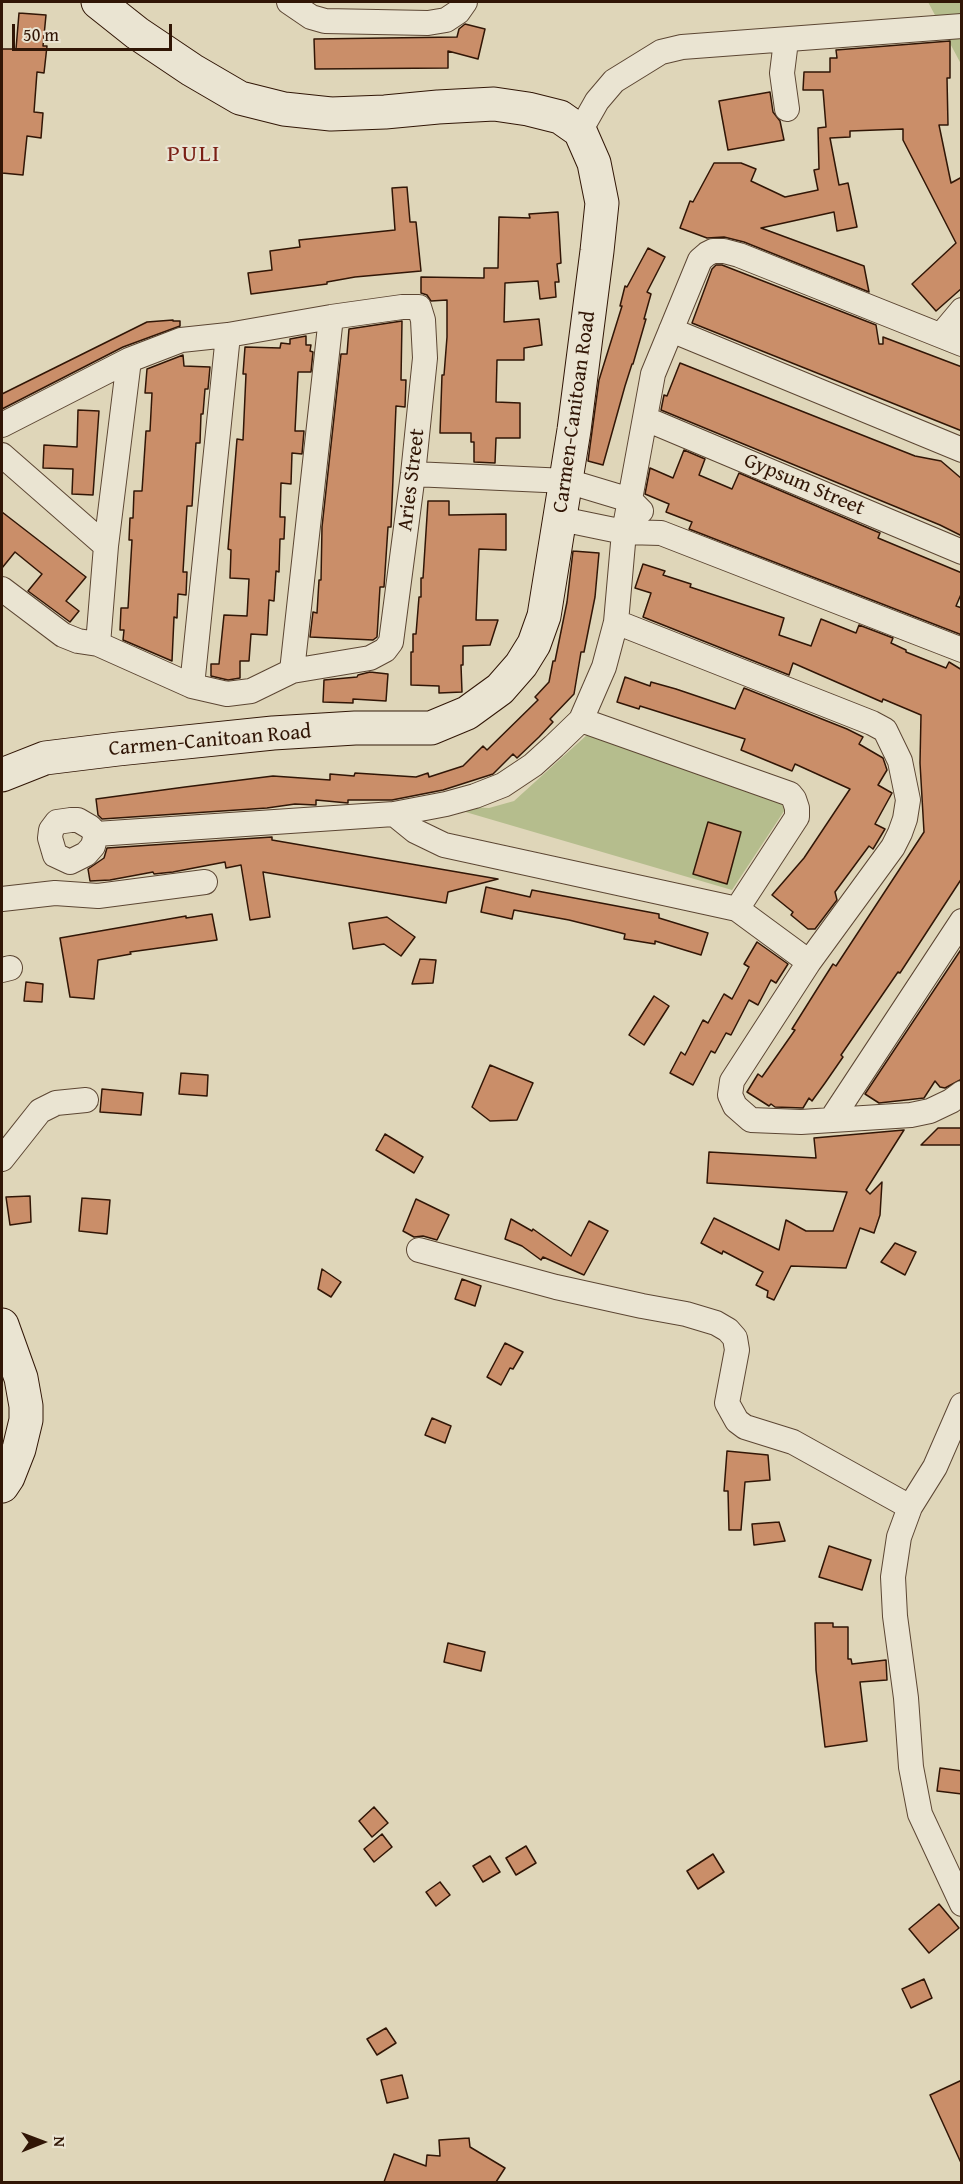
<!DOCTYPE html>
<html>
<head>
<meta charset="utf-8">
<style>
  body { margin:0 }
  #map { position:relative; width:963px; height:2184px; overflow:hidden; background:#dfd6b9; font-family:"Gentium Book Plus",serif }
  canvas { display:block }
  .frame { position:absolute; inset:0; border:3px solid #311606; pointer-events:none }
  .north { position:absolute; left:12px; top:2112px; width:60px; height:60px; -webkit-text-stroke:4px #eae4d2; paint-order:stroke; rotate:89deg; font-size:16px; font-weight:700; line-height:24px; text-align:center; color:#311606 }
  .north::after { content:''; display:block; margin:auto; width:21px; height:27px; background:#311606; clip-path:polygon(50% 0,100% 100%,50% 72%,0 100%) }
  .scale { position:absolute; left:12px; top:24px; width:160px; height:27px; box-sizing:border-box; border:3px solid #311606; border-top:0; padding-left:8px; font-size:18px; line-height:21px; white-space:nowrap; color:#311606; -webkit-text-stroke:4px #eae4d2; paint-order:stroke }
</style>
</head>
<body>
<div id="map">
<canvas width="963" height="2184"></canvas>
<div class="frame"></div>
<div class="north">N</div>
<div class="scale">50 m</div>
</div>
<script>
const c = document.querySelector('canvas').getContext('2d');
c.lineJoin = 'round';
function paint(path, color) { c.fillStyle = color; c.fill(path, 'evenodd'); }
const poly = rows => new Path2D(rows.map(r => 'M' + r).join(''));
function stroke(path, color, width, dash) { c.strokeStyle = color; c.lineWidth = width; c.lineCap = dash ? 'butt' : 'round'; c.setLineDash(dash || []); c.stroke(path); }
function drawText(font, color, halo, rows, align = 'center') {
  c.font = font + ' "Gentium Book Plus",serif'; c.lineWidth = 4.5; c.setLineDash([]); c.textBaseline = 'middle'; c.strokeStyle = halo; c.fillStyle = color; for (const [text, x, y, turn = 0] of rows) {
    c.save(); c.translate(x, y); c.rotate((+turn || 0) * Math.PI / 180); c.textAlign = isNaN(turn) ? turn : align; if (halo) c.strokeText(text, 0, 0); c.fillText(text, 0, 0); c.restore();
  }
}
paint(poly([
  [928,2,961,2,961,64],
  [588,734,788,805,732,890,445,806,489,808,514,801]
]), '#b5bd8d');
const building = poly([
  [19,13,46,15,43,46,47,46,44,73,37,72,34,112,43,113,41,138,27,136,23,175,2,173,2,49,16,49,19,13],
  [465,24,485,29,478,59,448,51,448,68,315,69,314,39,457,37,459,29,465,24],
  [950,41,950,78,947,78,948,125,939,125,951,183,962,177,962,288,936,311,912,284,956,243,903,140,903,129,850,131,850,137,830,138,839,185,848,183,857,227,837,231,834,212,761,228,864,266,869,292,744,242,724,237,707,238,680,228,690,201,693,202,714,163,741,163,756,169,751,181,785,197,818,190,814,170,819,169,818,128,826,127,823,90,803,90,804,72,830,72,830,58,837,58,836,50,950,41],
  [770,92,773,112,780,121,784,140,728,150,719,101,770,92],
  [407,187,410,222,416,222,421,271,355,277,327,282,327,284,251,294,248,273,272,270,270,251,300,247,299,240,395,230,392,188,407,187],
  [558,212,561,263,557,264,559,282,555,282,556,297,540,299,538,281,505,283,504,322,539,319,542,345,524,348,524,360,497,360,496,402,520,403,520,438,496,438,495,463,474,462,474,442,471,442,471,433,440,433,442,375,444,375,447,337,447,300,431,301,427,295,421,293,421,277,484,278,484,268,498,268,499,217,530,218,529,214,558,212],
  [648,248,665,257,647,292,651,294,644,319,646,319,633,364,632,364,625,386,603,465,588,461,599,380,622,306,620,306,625,286,627,287,648,248],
  [722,265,876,325,879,344,883,344,883,337,962,367,962,431,692,323,712,269,716,265,722,265],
  [173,320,173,321,180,321,180,326,123,347,2,409,2,394,147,322,173,320],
  [402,321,401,380,406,380,405,407,396,406,391,527,388,527,384,587,380,587,377,637,373,640,310,637,313,612,317,613,319,580,321,580,322,527,341,354,347,354,349,329,402,321],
  [306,336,306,345,311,345,310,351,313,352,311,372,298,372,295,431,304,431,302,454,292,453,291,484,281,483,280,517,285,517,284,539,280,539,279,572,276,571,274,601,269,600,267,635,251,634,249,661,240,661,240,678,228,680,211,676,211,664,219,664,224,615,247,616,249,579,230,578,231,550,228,549,237,439,243,440,246,374,243,374,245,347,280,348,281,343,290,344,290,339,306,336],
  [183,355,184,366,210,367,208,389,205,389,203,414,201,414,200,443,196,443,192,506,187,506,183,572,187,572,186,595,178,594,177,618,174,617,172,661,123,640,124,630,120,630,121,608,128,608,132,540,129,540,130,518,133,518,134,491,142,491,146,431,150,431,152,393,145,393,147,369,183,355],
  [680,363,915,456,941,461,962,479,962,536,940,525,661,410,664,395,667,396,680,363],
  [78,410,99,411,93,495,72,494,73,469,43,468,44,445,77,447,78,410],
  [684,450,705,459,699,475,732,489,739,473,880,533,878,538,962,573,962,592,956,606,962,608,962,635,689,529,692,522,666,512,669,504,645,494,650,468,673,478,684,450],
  [428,501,449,501,449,515,506,514,506,550,479,549,476,620,498,620,490,645,463,646,463,665,461,665,462,692,439,693,439,686,411,685,411,652,413,652,413,634,416,634,419,597,421,597,421,578,423,578,428,501],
  [2,512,86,577,66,601,79,611,70,622,28,591,42,574,15,552,2,568,2,512],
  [573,551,599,553,595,597,584,652,581,652,574,694,550,719,553,722,539,737,517,758,513,754,493,774,443,790,392,800,348,800,348,803,316,800,316,805,295,804,267,808,102,819,98,815,96,799,185,787,273,776,330,780,330,774,354,776,355,773,416,777,428,773,429,777,463,766,483,746,487,750,538,700,535,697,549,682,553,661,555,661,567,602,573,551],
  [643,564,665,571,663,575,691,584,690,587,784,618,779,635,811,646,821,619,856,633,859,625,893,638,891,643,906,650,906,652,946,668,949,662,962,670,962,878,900,973,898,972,841,1055,843,1057,825,1083,812,1101,809,1098,803,1108,775,1107,771,1104,769,1106,747,1092,758,1074,762,1077,795,1030,792,1029,819,986,833,964,836,966,924,832,920,763,921,715,883,699,882,702,793,663,789,675,643,617,651,593,635,588,643,564],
  [370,672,388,674,386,701,353,699,353,703,323,702,324,680,357,677,358,675,370,672],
  [625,677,650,686,651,682,676,689,735,709,744,688,847,729,863,737,859,744,883,758,887,770,878,785,892,793,875,824,885,829,873,849,869,846,835,892,837,900,815,929,808,929,791,915,793,912,772,895,804,858,850,789,795,764,792,771,741,750,745,739,640,706,639,709,617,702,625,677],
  [708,822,741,832,727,884,693,874,708,822],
  [272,837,272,840,498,879,448,892,446,903,263,872,270,917,250,920,241,865,226,868,225,862,173,872,154,874,153,872,110,880,90,881,88,869,104,858,107,848,272,837],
  [486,887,530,897,532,890,659,914,659,918,708,933,701,955,655,941,655,944,624,939,625,934,569,920,514,910,512,919,481,912,486,887],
  [212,914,217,940,130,952,131,954,98,960,94,999,70,997,60,938,186,916,186,918,212,914],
  [387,917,415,937,401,956,384,944,353,949,349,923,387,917],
  [757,942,788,964,776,983,771,980,758,1005,749,1000,731,1035,726,1033,715,1053,711,1051,693,1085,670,1073,681,1052,685,1055,703,1020,708,1023,724,994,732,999,749,967,744,964,757,942],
  [962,948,962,1079,945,1088,940,1087,935,1081,924,1098,879,1103,865,1094,962,948],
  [420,959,436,960,433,983,412,984,420,959],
  [26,982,43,984,42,1002,24,1001,26,982],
  [654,996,669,1006,644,1045,629,1035,654,996],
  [490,1065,533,1083,517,1120,490,1121,472,1107,490,1065],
  [181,1073,208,1075,207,1096,179,1094,181,1073],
  [102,1089,143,1093,141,1115,100,1112,102,1089],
  [938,1128,962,1128,962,1145,921,1145,938,1128],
  [904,1130,866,1190,870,1194,882,1182,880,1215,874,1233,860,1228,846,1268,791,1266,774,1300,767,1297,768,1291,756,1285,763,1272,723,1251,722,1254,701,1243,714,1218,779,1250,786,1220,806,1231,833,1231,847,1192,707,1183,709,1152,816,1158,814,1138,904,1130],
  [385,1134,423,1157,414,1173,376,1150,385,1134],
  [30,1196,31,1222,10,1225,6,1197,30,1196],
  [82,1198,110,1200,107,1234,79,1231,82,1198],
  [416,1199,449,1215,437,1240,423,1236,414,1237,403,1231,416,1199],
  [511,1219,532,1231,533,1229,571,1256,589,1221,608,1231,584,1275,543,1257,541,1260,522,1246,505,1239,511,1219],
  [895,1243,916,1252,905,1275,881,1262,895,1243],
  [322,1269,341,1282,331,1297,318,1289,322,1269],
  [462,1279,481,1286,475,1306,455,1299,462,1279],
  [505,1343,523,1352,513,1369,510,1368,501,1385,487,1377,505,1343],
  [432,1418,451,1426,445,1443,425,1435,432,1418],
  [727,1451,768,1455,770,1480,745,1482,741,1530,729,1530,728,1491,724,1491,727,1451],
  [779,1522,785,1541,754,1545,752,1524,779,1522],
  [829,1546,871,1560,862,1590,819,1577,829,1546],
  [815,1623,833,1623,833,1627,848,1627,848,1659,851,1659,852,1664,886,1660,887,1680,860,1682,867,1741,825,1747,816,1670,815,1623],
  [448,1643,485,1652,481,1671,444,1662,448,1643],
  [940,1768,962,1771,962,1794,937,1791,940,1768],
  [374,1807,388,1823,372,1837,359,1821,374,1807],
  [382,1834,392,1847,374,1862,364,1849,382,1834],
  [526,1846,536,1863,516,1875,506,1858,526,1846],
  [713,1854,724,1872,698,1889,687,1871,713,1854],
  [490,1856,500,1872,483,1882,473,1866,490,1856],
  [440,1882,450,1895,436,1906,426,1892,440,1882],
  [939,1904,959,1928,929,1953,909,1929,939,1904],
  [924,1979,932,1998,911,2008,902,1989,924,1979],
  [386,2028,396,2043,377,2055,367,2039,386,2028],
  [402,2075,408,2098,387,2103,381,2080,402,2075],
  [962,2080,962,2165,930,2095,962,2080],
  [469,2138,470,2147,505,2168,496,2182,384,2182,394,2154,426,2166,427,2155,440,2156,439,2140,469,2138]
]);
paint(building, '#ca8e69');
stroke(building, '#311606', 1.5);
const minor = poly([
  [289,2,311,17,325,21,428,23,446,20,458,12,465,2],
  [786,41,782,73,787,109],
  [580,131,597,101,614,81,661,52,682,47,962,26],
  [671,330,962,450],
  [941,335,962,310],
  [646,419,962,552],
  [2,425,129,360,181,340,228,335,331,317,402,307,419,307,423,320,425,358,413,474,391,642,385,650,370,658,292,671,251,691,227,694,192,686,98,644,78,641,63,635,2,589],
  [2,455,106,546],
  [413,474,567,481,630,500,641,511],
  [561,519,624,532,661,533,962,650],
  [616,622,872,723,885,730,900,761,908,800,905,819,900,833,893,847,809,962,732,1081,730,1095,735,1106,751,1120,801,1122,911,1115,930,1111,951,1101,962,1093],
  [98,644,106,546,129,360],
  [292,671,331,317],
  [192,686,228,335],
  [394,814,415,831,444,845,737,909,797,817,797,808,794,799,790,794,581,720],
  [71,820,78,820,90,827,96,834,93,846,86,854,70,862,55,855,50,838,51,830,57,822,71,820],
  [96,834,394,814,446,804,475,796,503,785,533,765,554,746,581,720,604,667,616,622,624,532,653,374,700,260,707,254,713,251,724,251,739,255,962,344],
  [2,899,55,893,98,896,205,882],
  [737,909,809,962],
  [2,970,10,968],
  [831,1120,962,921],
  [2,1159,40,1111,56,1103,86,1100],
  [419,1250,556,1287,642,1306,686,1314,716,1323,728,1330,735,1338,737,1350,727,1403,737,1421,745,1427,793,1442,910,1507],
  [962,1405,935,1467,910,1507,899,1537,893,1577,895,1616,906,1698,911,1767,920,1814,962,1904]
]);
const secondary = poly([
  [2,775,45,758,118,749,273,733,355,728,431,728,467,713,500,689,521,665,534,644,544,616,574,430,597,251,602,203,594,163,580,131,560,117,528,109,494,104,438,107,385,112,331,114,284,109,240,98,192,70,137,33,98,2],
  [2,1325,21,1378,26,1406,26,1420,19,1449,8,1477,2,1486]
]);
stroke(minor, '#5c4633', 26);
stroke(secondary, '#311606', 35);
stroke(minor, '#eae4d2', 24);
stroke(secondary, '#eae4d2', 33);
drawText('21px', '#311606', '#eae4d2', [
  ["Carmen-Canitoan Road",575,412,-82],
  ["Aries Street",412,480,-83],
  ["Gypsum Street",804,485,23],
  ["Carmen-Canitoan Road",210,741,-5]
]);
c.letterSpacing = '1.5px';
drawText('24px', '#7a1f14', '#eae4d2', [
  ["PULI",194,155]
]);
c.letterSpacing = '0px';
</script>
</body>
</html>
